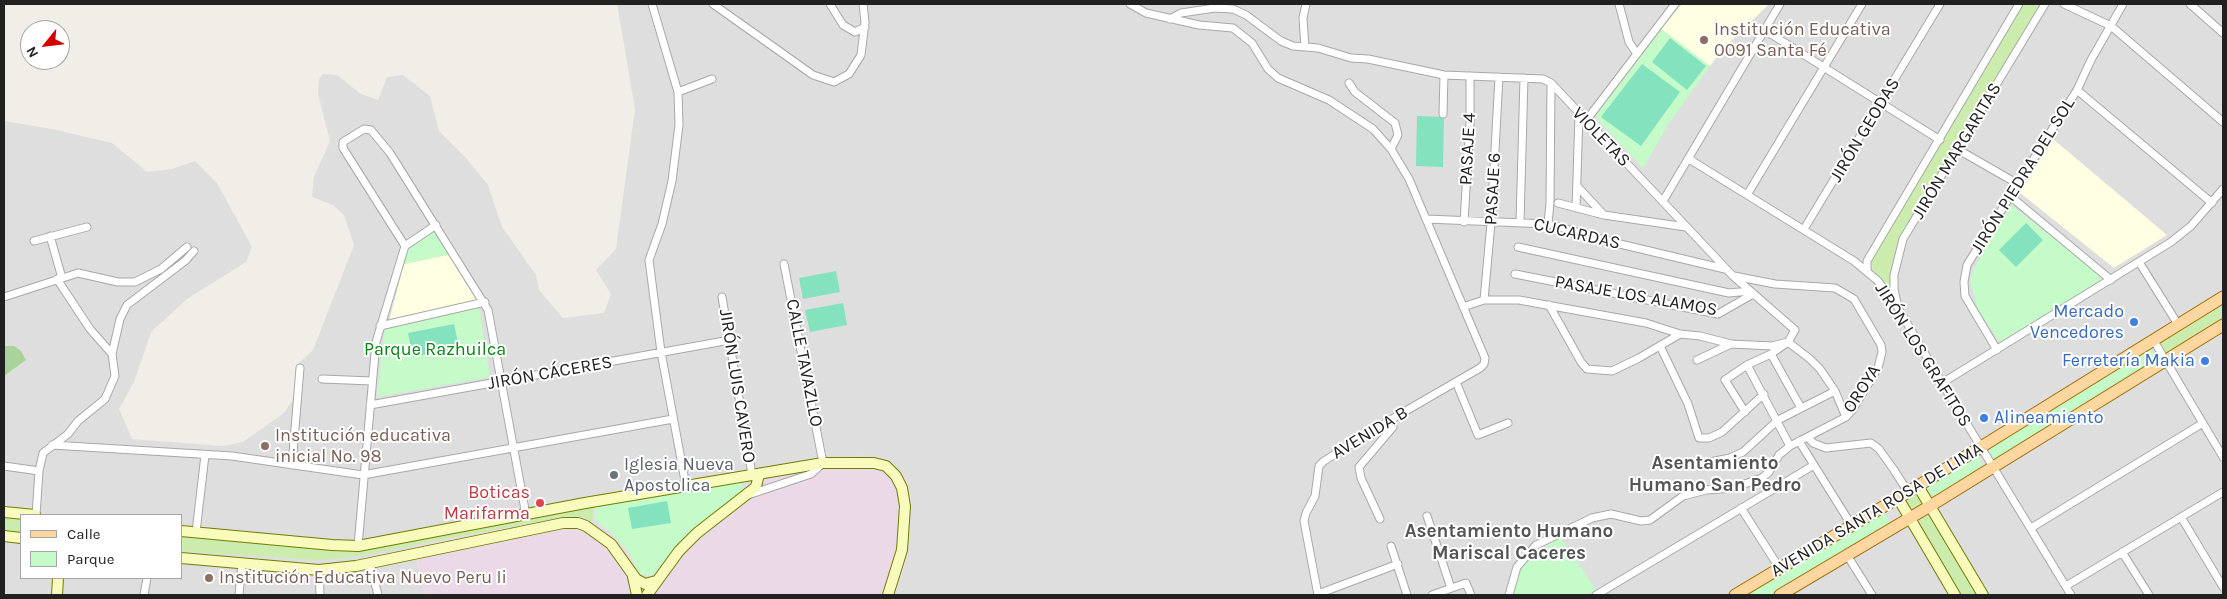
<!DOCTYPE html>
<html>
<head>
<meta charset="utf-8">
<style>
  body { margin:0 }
  #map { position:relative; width:2227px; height:599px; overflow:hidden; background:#f1eee7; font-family:Karla,sans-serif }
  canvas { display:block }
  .frame { position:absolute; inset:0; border:5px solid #212121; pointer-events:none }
  .legend { position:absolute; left:20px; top:514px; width:162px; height:65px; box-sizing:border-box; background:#fff; border:1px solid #a6a6a6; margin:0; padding:6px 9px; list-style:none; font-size:15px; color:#212121 }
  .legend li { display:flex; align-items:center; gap:10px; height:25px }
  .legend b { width:25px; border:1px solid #a6a6a6 }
  .north { position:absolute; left:20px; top:20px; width:50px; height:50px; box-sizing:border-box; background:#fff; border:1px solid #a6a6a6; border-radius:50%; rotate:241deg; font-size:14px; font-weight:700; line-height:20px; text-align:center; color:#212121 }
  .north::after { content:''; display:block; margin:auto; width:18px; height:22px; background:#d20200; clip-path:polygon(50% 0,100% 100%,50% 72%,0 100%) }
</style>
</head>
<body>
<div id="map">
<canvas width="2227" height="599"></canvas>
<div class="frame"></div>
<ul class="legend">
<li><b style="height:6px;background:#fed69f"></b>Calle</li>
<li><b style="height:14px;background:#c4fbc9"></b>Parque</li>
</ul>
<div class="north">N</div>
</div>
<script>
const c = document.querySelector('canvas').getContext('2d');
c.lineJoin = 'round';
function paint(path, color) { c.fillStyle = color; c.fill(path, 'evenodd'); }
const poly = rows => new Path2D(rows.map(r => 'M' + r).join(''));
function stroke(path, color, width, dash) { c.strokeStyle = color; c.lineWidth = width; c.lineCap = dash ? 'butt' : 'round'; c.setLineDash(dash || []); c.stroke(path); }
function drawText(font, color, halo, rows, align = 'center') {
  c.font = font + ' Karla,sans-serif'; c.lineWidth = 4; c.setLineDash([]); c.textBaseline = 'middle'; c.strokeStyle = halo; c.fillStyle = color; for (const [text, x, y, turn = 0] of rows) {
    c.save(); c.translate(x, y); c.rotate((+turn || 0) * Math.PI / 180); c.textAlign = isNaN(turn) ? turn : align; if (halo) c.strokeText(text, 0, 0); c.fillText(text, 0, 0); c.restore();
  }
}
paint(poly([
  [617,4,2223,4,2223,595,892,595,907,559,911,498,906,477,783,476,712,494,555,516,413,543,425,595,4,595,4,121,52,129,112,143,147,172,172,169,195,161,217,183,252,247,246,262,187,299,151,332,134,382,119,409,132,439,223,446,243,442,284,413,293,400,296,366,313,350,354,245,344,215,333,205,312,197,314,177,330,141,318,94,319,79,323,74,337,75,361,94,378,100,387,77,403,75,430,96,439,131,466,158,488,185,502,227,536,275,539,290,563,318,604,313,611,294,596,270,616,249,635,109],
  [21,515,181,515,181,578,21,578]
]), '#dfdede');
paint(poly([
  [858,455,885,458,906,477,911,498,907,559,892,595,425,595,413,543,555,516,712,494]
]), '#ebd9e7');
paint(poly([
  [1682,4,1769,4,1721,51,1710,66,1661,29],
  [2053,139,2167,235,2114,268,2019,192],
  [452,254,480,300,389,321,404,264]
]), '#ffffe3');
paint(poly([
  [2024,4,2040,4,1902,236,1893,260,1890,284,1887,285,1875,273,1870,261],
  [2223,302,2223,319,2169,354,2164,352,2160,344,2161,341],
  '1907 502a7 7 0 1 1 14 0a7 7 0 1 1-14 0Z',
  [593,507,593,522,582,517,562,517,353,557,319,560,181,551,181,534,340,550,359,550],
  [4,515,21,517,21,534,4,532],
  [1928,515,1931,516,1979,595,1961,595,1920,525,1920,520]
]), '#cbecad');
paint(poly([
  [4,346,14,346,21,351,26,360,4,376]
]), '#abd29b');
paint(poly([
  [1661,29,1710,66,1669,123,1643,168,1595,117],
  [2011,205,2102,276,2101,280,2000,342,1978,310,1970,282,1974,268],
  [436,227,452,254,404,264,409,247],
  [479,307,490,377,377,397,385,326],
  [2148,349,2151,350,2155,359,2154,363,1997,461,1992,459,1988,452,1988,448],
  [1974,456,1980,459,1982,466,1979,470,1938,495,1933,496,1927,489,1928,484],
  [736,481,742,483,744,494,682,539,653,576,639,574,629,553,610,532,595,521,595,507],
  [1882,512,1885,513,1891,524,1772,595,1742,595],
  [1561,538,1596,590,1587,595,1512,595,1516,576,1532,553]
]), '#c4fbc9');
paint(poly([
  [1670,38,1706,66,1687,90,1652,62],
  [1642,64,1680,92,1641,146,1601,117],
  [1417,116,1444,117,1443,167,1416,166],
  [2026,223,2043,240,2016,267,1999,250],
  [836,271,840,292,803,299,799,278],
  [843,303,847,325,810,332,805,310],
  [454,324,459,347,413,357,408,333],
  [667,501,671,523,632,529,628,508]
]), '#84e2bf');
const street = poly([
  [652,4,678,92,679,125,672,181,662,224,649,260,661,352,686,486],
  [713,4,813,75,834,82,849,74,861,55,865,22,863,4],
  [830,4,843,25,855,32,865,27],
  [1130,4,1146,13,1199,25,1233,28,1252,43,1268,69,1278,78,1329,100,1373,129,1391,149,1409,179,1485,358,1484,364,1480,368,1397,416,1324,461,1319,466,1315,496,1306,513,1304,521,1318,595],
  [1619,4,1629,42,1637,54],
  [2064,4,2111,26,2223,122],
  [2190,4,2223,33],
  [1170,19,1181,13,1215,8,1233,9,1246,15,1281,41,1293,46,1318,48,1351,58,1368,59,1444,75,1543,79,1551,83,1732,275,1795,330,1788,342,1771,354,1747,365,1725,380,1745,412],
  [1766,31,1940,140],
  [1305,47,1303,18,1306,4],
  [1349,83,1355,92,1395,123,1398,135,1391,149],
  [2077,90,2212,203],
  [678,92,712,79],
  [1443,114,1444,75],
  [1585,122,1675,4],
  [1957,149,2018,184],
  [1689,159,1854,261,1878,281,1897,306,1942,383,2071,595],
  [1577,186,1603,214],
  [1747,195,1862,4],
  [2010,196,2111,280],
  [1663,201,1780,4],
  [1558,203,1604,215,1686,227],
  [1576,208,1579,114],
  [1426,219,1548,224,1620,244,1725,269],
  [1464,222,1470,123,1470,76],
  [1520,222,1524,78],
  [1548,224,1550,203,1551,83],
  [1804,229,1940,4],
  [50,236,62,278],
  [34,241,87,227],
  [405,246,436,225],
  [1518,247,1729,293,1750,291],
  [2139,262,2179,326],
  [1867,270,1867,261,2019,4],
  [1515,274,1718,314,1753,294],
  [57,279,90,329,112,354],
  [4,297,78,273,118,282,135,282,161,269,187,247],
  [722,297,752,475],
  [1484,300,1491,223,1499,77],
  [1897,303,1894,289,1894,275,1903,239,2045,4],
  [1549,305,1581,362,1587,369,1612,371,1639,358,1680,334],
  [1463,307,1484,300,1519,300,1646,323,1680,334,1700,336,1731,344,1772,346,1788,342,1810,359,1820,369,1835,391,1846,417],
  [380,326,485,302],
  [2154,341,2223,457],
  [1660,346,1688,404,1699,438,1709,438,1722,432,1764,394],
  [1997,350,1965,296,1964,282,1967,265,2077,90,2091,60,2123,4],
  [1771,354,1801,408],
  [1697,360,1731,344],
  [1747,365,1790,446],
  [322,379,372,381],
  [1456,382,1478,435,1508,423],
  [1942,383,2171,242,2191,226,2223,189],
  [370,405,730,340],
  [1808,437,1813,443,1826,448,1871,443,1879,449,1894,470,1908,492],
  [1799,441,1852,526],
  [52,445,232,456,363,475,673,419],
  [1705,463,1730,458,1743,452,1778,420,1835,391],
  [292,465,300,368],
  [4,466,39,471],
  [748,495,811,474,823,463,784,264],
  [1741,508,1780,569],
  [36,515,39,471,43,453,68,434,78,421,105,399,115,376,112,354,120,319,127,305,185,261,194,251],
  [1427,516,1451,588],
  [2181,517,2223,587],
  [1380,519,1361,478,1359,467,1393,427,1391,420],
  [2031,528,2203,423],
  [196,532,205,455],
  [358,546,376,342,405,246,343,148,343,142,364,129,371,130,390,153,488,310,526,515],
  [1391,546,1407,595],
  [2122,552,2149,595],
  [1847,555,1872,595],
  [370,563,378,595],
  [319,570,320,595],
  [2066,586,2223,492],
  [1318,594,1398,564],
  [144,595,147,578],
  [239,595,242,564],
  [1432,595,1466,583,1471,595],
  [1509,595,1517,567,1536,545,1592,518,1611,514,1641,521,1650,520,1683,496,1706,490,1733,488,1762,478,1769,472,1779,455,1790,446,1846,417,1853,409,1878,368,1882,352,1881,345,1854,299,1835,288,1775,284,1734,276],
  [1596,595,1814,465]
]);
const secondary = poly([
  [1918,486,1983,595],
  [1898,498,1955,595],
  [4,512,35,515],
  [181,531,332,545,358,546,585,503,823,463,874,463,886,466,896,476,902,488,905,506,902,550,888,595],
  [4,536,21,538],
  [181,558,319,570,356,566,563,523,578,523,586,526,611,544,636,579,645,584,656,581],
  [633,577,637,595],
  [57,595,58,578],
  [647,595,679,551,697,533,756,487,759,474]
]);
const primary = poly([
  [1735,595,1918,486,2223,297],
  [1780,595,1930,506,2223,325]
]);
stroke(street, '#a8a8a8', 9);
stroke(secondary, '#6f7e02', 12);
stroke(primary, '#9e6b00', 13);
stroke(street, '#fff', 7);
stroke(secondary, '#f8fbbb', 10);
stroke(primary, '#fed69f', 11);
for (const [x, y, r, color] of [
  [1704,40,5,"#8d6e63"],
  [2134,322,5,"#3f7fe0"],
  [2205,361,5,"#3f7fe0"],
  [1984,418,5,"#3f7fe0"],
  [265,446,5,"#8d6e63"],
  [614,475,5,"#6b7280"],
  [540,503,5,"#e0444e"],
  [209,578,5,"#8d6e63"]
]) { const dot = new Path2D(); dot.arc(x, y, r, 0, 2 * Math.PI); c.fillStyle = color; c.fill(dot); stroke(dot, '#fff', 2); }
drawText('18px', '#785e54', '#fff', [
  ["Institución Educativa",1714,30],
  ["0091 Santa Fé",1714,51],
  ["Institución educativa",275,436],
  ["inicial No. 98",275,457],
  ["Institución Educativa Nuevo Peru Ii",219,578]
], 'left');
drawText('18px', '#212121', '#fff', [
  ["JIRÓN GEODAS",1865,130,-59],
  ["VIOLETAS",1601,137,46],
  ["PASAJE 4",1468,149,-87],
  ["JIRÓN MARGARITAS",1957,151,-59],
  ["JIRÓN PIEDRA DEL SOL",2023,176,-58],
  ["PASAJE 6",1493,189,-87],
  ["CUCARDAS",1577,234,13],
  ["PASAJE LOS ALAMOS",1636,296,10],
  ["JIRÓN LOS GRAFITOS",1923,355,58],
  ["CALLE TAVAZLLO",804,363,79],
  ["JIRÓN CÁCERES",550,373,-10],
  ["JIRÓN LUIS CAVERO",737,386,81],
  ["OROYA",1862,389,-57],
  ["AVENIDA B",1370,433,-31],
  ["AVENIDA SANTA ROSA DE LIMA",1877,510,-31]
]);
drawText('18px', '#366cbe', '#fff', [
  ["Mercado",2124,312],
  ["Vencedores",2124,333],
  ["Ferretería Makia",2195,361],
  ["Alineamiento",1994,418,"left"]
], 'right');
drawText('18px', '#098514', '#fff', [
  ["Parque Razhuilca",435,350]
]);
drawText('18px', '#5b616d', '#fff', [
  ["Iglesia Nueva",624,465],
  ["Apostolica",624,486]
], 'left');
drawText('18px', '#be3a42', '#fff', [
  ["Boticas",530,493],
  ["Marifarma",530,514]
], 'right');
drawText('bold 19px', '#545454', '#fff', [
  ["Asentamiento",1715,464],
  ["Humano San Pedro",1715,486],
  ["Asentamiento Humano",1509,532],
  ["Mariscal Caceres",1509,554]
]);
</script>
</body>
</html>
